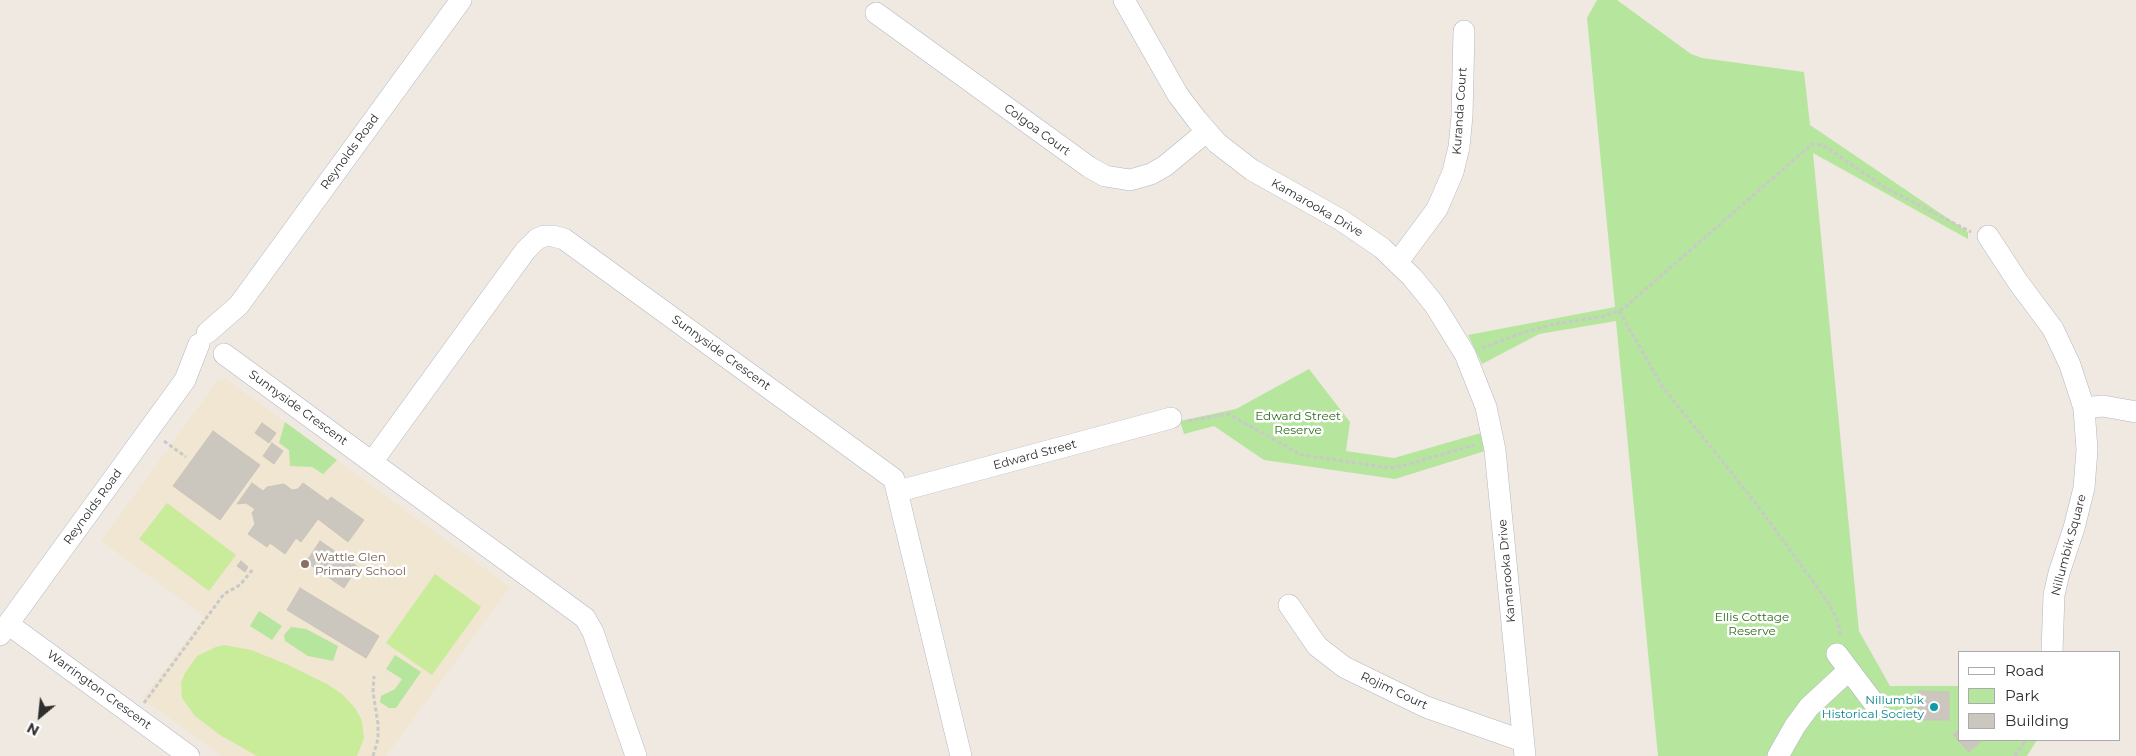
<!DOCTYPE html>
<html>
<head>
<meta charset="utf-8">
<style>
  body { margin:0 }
  #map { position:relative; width:2136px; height:756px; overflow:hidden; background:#efe9e1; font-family:Montserrat,sans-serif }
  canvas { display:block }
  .legend { position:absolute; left:1958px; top:651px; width:162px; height:90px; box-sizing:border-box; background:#fff; border:1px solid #ababab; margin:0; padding:6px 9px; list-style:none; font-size:15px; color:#2e2e2e }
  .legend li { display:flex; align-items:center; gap:10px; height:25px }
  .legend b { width:25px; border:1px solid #ababab }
  .north { position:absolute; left:15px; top:691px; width:50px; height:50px; -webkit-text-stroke:4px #fff; paint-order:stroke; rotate:208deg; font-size:14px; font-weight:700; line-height:20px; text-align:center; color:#2e2e2e }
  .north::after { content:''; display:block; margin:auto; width:18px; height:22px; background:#2e2e2e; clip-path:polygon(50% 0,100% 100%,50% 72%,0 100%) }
</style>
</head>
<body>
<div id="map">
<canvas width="2136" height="756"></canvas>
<ul class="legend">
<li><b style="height:6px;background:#fff"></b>Road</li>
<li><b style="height:14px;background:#b6e59e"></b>Park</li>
<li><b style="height:14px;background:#cbc7bf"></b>Building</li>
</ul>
<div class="north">N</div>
</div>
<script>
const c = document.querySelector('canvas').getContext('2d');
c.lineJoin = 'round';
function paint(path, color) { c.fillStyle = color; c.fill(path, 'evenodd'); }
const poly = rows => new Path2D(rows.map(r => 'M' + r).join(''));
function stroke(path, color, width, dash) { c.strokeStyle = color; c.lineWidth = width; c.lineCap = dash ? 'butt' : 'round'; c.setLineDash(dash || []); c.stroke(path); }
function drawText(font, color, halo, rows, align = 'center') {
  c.font = font + ' Montserrat,sans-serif'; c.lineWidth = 5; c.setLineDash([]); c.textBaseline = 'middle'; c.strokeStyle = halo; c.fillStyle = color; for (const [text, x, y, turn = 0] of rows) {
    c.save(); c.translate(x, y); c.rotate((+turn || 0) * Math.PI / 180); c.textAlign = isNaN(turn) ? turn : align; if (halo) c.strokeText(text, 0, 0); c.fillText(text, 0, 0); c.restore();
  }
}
paint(poly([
  [226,379,510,587,386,756,222,756,143,699,204,616,101,541,218,380]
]), '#f0e6d1');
paint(poly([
  [1597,0,1617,0,1691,54,1702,58,1804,72,1810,125,1968,232,1968,239,1813,153,1859,631,1890,686,1960,686,1960,740,2037,740,2027,756,1658,756,1616,321,1539,334,1482,364,1468,335,1615,307,1587,18],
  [1309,369,1350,422,1346,451,1394,458,1481,433,1485,451,1395,479,1264,460,1214,426,1184,434,1180,421,1236,409],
  [285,422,337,460,323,474,312,467,290,466,289,450,279,443],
  [259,611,282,626,272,640,250,626],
  [291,627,306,629,338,646,333,661,308,656,285,641,284,635],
  [395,655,421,672,396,708,389,708,380,702,381,696,395,689,402,679,386,669]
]), '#b6e59e');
paint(poly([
  [167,503,236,555,209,591,139,539],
  [435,574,481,607,432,675,386,643],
  [224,645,251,650,286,664,327,684,342,694,355,708,362,721,364,738,357,756,257,756,220,735,195,716,182,698,181,683,185,673,197,656,216,647]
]), '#c9ec9a');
const building = poly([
  [262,423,276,433,269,443,255,433,262,423],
  [213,431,260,465,220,520,173,486,213,431],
  [272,443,283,451,274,464,263,456,272,443],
  [252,483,263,491,267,487,284,484,292,490,298,489,303,483,328,501,331,497,364,520,348,542,318,519,301,542,296,538,285,554,270,543,267,547,248,534,255,524,252,513,255,509,246,503,237,504,252,483],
  [320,541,358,567,344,588,306,562,320,541],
  [241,561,248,567,245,572,237,566,241,561],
  [300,588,379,636,366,658,287,610,300,588],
  [1918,691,1949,692,1949,720,1918,720,1918,691],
  [1960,729,1960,740,1982,740,1969,752,1953,735,1960,729]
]);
paint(building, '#cbc7bf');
stroke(building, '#cbc5ba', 1);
const minor = poly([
  [1124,0,1178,95,1197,120,1217,143,1252,170,1341,220,1382,248,1412,277,1434,304,1465,354,1486,407,1495,450,1525,756],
  [876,13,1089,167,1105,176,1130,180,1151,174,1165,166,1206,132],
  [1988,236,2018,282,2053,329,2070,365,2084,408,2087,450,2084,488,2074,528,2059,573,2054,595,2052,652],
  [1397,263,1437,209,1453,172,1459,147,1462,116,1464,31],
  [207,333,239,305,461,0],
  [224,354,585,618,593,632,636,756],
  [2084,408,2103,406,2136,412],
  [372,462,525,251,537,239,544,236,553,236,564,239,894,479,961,756],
  [899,491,1171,418],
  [1289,605,1317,646,1344,667,1426,707,1523,741],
  [8,624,189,756],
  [0,635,185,380,199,344],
  [1837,654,1874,703],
  [1778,756,1795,726,1809,707,1849,670]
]);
stroke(minor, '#b4b7c1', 22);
stroke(poly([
  [1619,311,1662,386,1758,506,1829,604,1837,620,1841,636],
  [1482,348,1525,332,1554,324,1606,316,1624,308,1812,144,1823,145,1884,187,1971,232],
  [1188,421,1228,414,1302,455,1390,468,1402,466,1474,445],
  [164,441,186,457],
  [144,703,224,594,240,585,253,569],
  [373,756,378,739,378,724,373,692,374,676],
  [2015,756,2026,740]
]), '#c9c9c9', 3, [4, 2.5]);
stroke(minor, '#fff', 21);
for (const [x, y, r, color] of [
  [305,564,5,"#8d6e63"],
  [1934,707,5,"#0f9aa8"]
]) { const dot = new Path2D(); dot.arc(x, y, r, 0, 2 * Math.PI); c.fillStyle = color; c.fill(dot); stroke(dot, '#fff', 2); }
drawText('12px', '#2e2e2e', '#fff', [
  ["Kuranda Court",1460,111,-86],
  ["Colgoa Court",1037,130,36],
  ["Reynolds Road",350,152,-54],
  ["Kamarooka Drive",1317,208,30],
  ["Sunnyside Crescent",721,353,36],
  ["Sunnyside Crescent",298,408,36],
  ["Edward Street",1035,455,-15],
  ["Reynolds Road",93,507,-54],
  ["Nillumbik Square",2069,545,-75],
  ["Kamarooka Drive",1507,571,-95],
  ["Warrington Crescent",99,690,36],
  ["Rojim Court",1394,691,25]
]);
drawText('12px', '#2c6e1b', '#fff', [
  ["Edward Street",1298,416],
  ["Reserve",1298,430],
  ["Ellis Cottage",1752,617],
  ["Reserve",1752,631]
]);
drawText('12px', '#785e54', '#fff', [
  ["Wattle Glen",315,557],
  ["Primary School",315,571]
], 'left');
drawText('12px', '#0d838f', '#fff', [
  ["Nillumbik",1924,700],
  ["Historical Society",1924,714]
], 'right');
</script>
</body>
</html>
